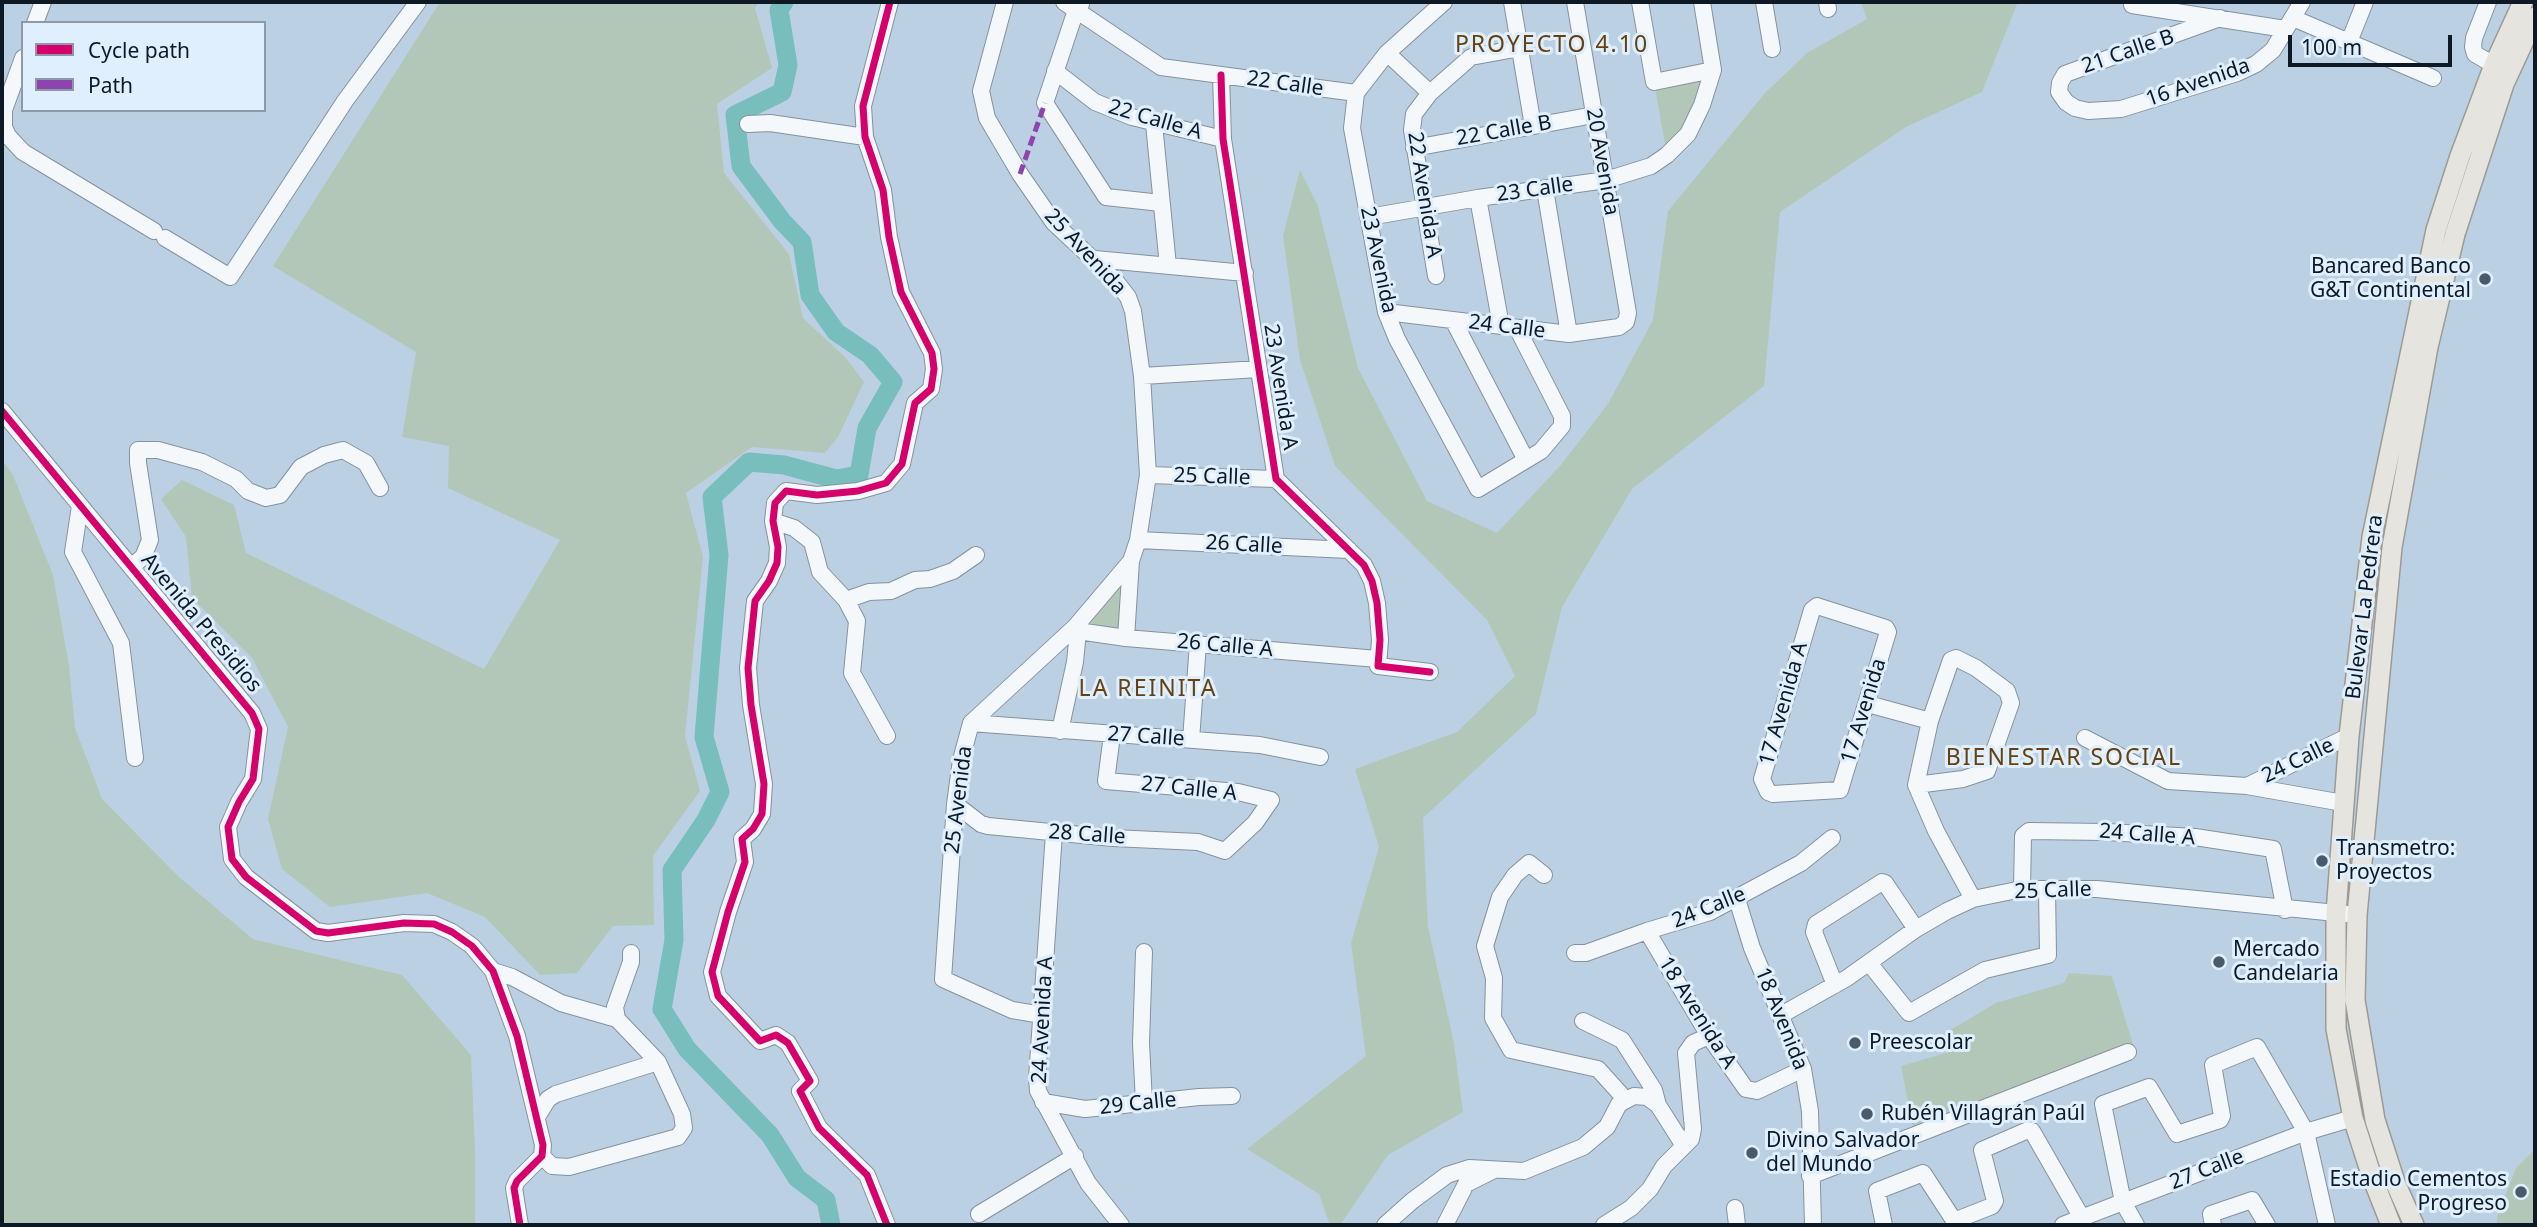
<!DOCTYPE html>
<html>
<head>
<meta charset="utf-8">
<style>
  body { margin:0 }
  #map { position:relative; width:2537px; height:1227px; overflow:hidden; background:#bcd0e3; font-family:"Noto Sans",sans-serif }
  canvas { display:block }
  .frame { position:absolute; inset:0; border:4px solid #0d1a26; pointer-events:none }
  .legend { position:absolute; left:21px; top:21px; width:245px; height:91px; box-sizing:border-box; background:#e0effd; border:2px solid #8c9aa7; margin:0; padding:9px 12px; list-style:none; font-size:21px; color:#0d1a26 }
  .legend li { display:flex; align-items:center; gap:14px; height:35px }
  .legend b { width:35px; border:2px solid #8c9aa7 }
  .scale { position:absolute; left:2288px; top:35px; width:164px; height:32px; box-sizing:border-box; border:4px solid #0d1a26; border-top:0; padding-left:9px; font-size:21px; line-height:24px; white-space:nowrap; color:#0d1a26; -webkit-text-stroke:5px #e0effd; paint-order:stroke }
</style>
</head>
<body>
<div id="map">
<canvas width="2537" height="1227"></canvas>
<div class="frame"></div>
<ul class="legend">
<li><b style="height:9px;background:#d6006c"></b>Cycle path</li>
<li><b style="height:9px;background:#8e44ad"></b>Path</li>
</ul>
<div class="scale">100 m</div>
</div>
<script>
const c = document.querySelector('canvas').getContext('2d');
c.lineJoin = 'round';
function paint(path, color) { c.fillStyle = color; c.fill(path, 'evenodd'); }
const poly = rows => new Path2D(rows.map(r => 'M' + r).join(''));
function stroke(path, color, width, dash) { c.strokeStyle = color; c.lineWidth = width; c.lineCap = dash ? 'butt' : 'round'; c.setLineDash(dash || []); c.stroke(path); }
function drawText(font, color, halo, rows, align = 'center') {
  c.font = font + ' "Noto Sans",sans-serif'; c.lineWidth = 6; c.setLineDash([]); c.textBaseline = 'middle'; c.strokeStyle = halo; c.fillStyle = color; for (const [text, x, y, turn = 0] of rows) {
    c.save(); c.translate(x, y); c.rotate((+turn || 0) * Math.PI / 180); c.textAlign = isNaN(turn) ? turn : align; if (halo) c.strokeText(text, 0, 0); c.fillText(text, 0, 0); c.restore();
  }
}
paint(poly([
  [440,2,759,2,755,8,772,68,717,104,724,173,789,254,803,318,846,358,864,382,838,437,825,453,752,447,686,493,703,557,685,736,700,791,653,856,654,925,613,926,577,973,540,975,485,917,427,893,330,907,282,869,268,819,288,727,252,658,192,598,186,537,161,499,182,480,234,505,246,553,484,669,560,540,448,488,449,446,402,437,416,352,273,266],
  [1861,2,2018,2,1982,92,1906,127,1780,212,1764,386,1632,489,1562,607,1536,714,1423,818,1428,927,1454,1043,1463,1112,1388,1155,1340,1225,1330,1225,1319,1194,1247,1149,1366,1056,1351,943,1379,847,1355,769,1457,732,1515,676,1487,620,1335,466,1300,360,1283,236,1300,170,1318,206,1358,368,1427,501,1497,533,1560,466,1608,404,1653,320,1668,211,1765,93,1807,53,1867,19],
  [1713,70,1702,105,1667,155,1654,82],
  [2,460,13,475,53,575,69,666,75,728,102,799,179,877,253,939,402,975,471,1055,475,1151,475,1225,2,1225],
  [1127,580,1123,630,1084,626,1111,595],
  [2069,973,2112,976,2136,1054,1915,1139,1901,1066,1953,1051,1947,1032,1996,1003,2064,983],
  [2535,1149,2535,1225,2497,1225,2497,1217,2516,1168]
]), '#b3c7b8');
stroke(poly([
  [784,2,779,10,788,65,782,92,735,115,741,166,782,221,802,242,810,295,836,332,870,355,893,382,867,428,859,475,836,479,784,465,749,462,712,497,719,555,704,737,720,792,706,820,672,870,674,940,662,1009,687,1049,770,1135,797,1178,826,1200,831,1225]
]), '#77bebd', 19);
const minor = poly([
  [1005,2,981,91,987,118,1020,174,1054,223,1114,279,1128,297,1133,311,1142,376,1148,475,1138,540,1131,561,1126,638],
  [1064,2,1161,67,1356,93],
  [1512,2,1533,126],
  [1640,2,1654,82,1713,70],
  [1764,2,1772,49],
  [1827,2,1828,9],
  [2133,2,2132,5,2285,29],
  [2488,2,2474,38,2473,47,2475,54,2494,65],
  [1081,4,1076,10,1045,103,1106,197,1161,203],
  [2220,18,2065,74,2060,83,2059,92,2066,102,2075,108,2088,111,2121,109,2237,73,2256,64,2273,50,2302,2],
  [2293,18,2433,78],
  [35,23,43,2],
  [2349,42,2365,2],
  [1387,53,1430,93],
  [23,58,4,110,4,127,8,136,23,152,154,231],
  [1055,71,1095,102,1132,117,1223,139],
  [1221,75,1223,139,1276,479,1364,565,1372,581,1377,603,1380,640,1378,666,1430,672],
  [1356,93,1352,128,1386,312,1397,339,1478,489,1541,451,1562,426,1562,416,1517,328],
  [1356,93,1387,53,1444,2],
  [748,124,770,123,865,137],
  [1154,124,1168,266],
  [1414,148,1594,115],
  [1545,189,1569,334],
  [1478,198,1501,326],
  [1369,217,1478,198,1606,180,1651,166,1667,155,1688,134,1702,105,1713,70,1702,2],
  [165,238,230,277,345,101,418,2],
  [1095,259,1245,273],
  [1436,276,1412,130,1414,114,1430,93,1471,57,1520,48],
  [1386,312,1569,334,1619,327,1626,322,1628,313,1575,2],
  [1453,320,1526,460],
  [1142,376,1259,369],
  [2,411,252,713,259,729,253,779,239,802,228,827,232,859,246,877,316,931,328,933,404,923,434,924,452,932,472,946,493,971,517,1036,543,1145,542,1156,517,1181,514,1188,520,1225],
  [1148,475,1276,479],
  [80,506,73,552,121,643,135,758],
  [773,521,794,528,812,542,820,572,846,600,857,621,852,673,887,736],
  [1138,540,1349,550],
  [131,567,143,557,150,540,138,463,138,450,158,450,202,462,236,479,248,491,266,498,280,495,301,467,324,455,343,450,366,463,380,488],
  [846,600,869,592,891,591,915,580,930,579,953,571,976,555],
  [1817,606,1886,628,1888,632,1840,790,1773,794,1768,792,1762,779,1812,610,1817,606],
  [1075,627,1078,631,1126,638,1378,659],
  [1868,704,1930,721],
  [971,723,1260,745,1320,757],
  [1060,731,1075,662,1078,631],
  [2085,738,2168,781,2247,786,2343,803],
  [1191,740,1198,643],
  [1916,785,1963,779,1987,771,2011,703,2007,691,1976,668,1956,658,1951,660,1930,721,1916,785,1936,831,1973,899],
  [2247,786,2349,736],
  [955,804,981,824,988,826,1113,838,1198,842,1225,851,1255,823,1271,800,1238,792,1106,781,1112,735],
  [1054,833,1037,1078,1038,1091,1088,1183,1121,1225],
  [1544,875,1529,863,1515,875,1500,897,1485,946,1494,978,1493,1018,1511,1050,1598,1069,1626,1100],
  [2022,889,2023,836,2029,831,2106,832,2195,837,2273,849,2285,910],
  [1737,899,1752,948,1803,1069,1810,1111,1813,1225],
  [1647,931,1709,1036,1746,1089,1757,1091,1803,1069],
  [1575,953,1586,953,1647,931,1710,912,1801,863,1832,838],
  [1869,963,1909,1013,1985,970,2048,955,2047,889],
  [493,971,512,977,561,1003,617,1019,658,1062,682,1114,684,1128,678,1137,569,1167,552,1166,542,1156],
  [1835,985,1814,932,1816,924,1882,882,1885,883,1916,929],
  [1042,1015,1012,1010,943,979,955,804,961,760,971,723,1075,627,1131,561],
  [1781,1015,1847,978,1916,929,1947,911,1973,899,2022,889,2097,889,2346,914],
  [617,1019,615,1007,631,962,631,953],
  [1583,1021,1622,1040,1654,1090,1658,1105],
  [1043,1102,1085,1109,1199,1097,1232,1096],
  [1144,1103,1141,1043,1144,952],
  [537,1117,548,1099,556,1094,658,1062],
  [1810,1176,2128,1052],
  [1735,1208,1737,1225],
  [979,1214,1075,1156],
  [887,1225,867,1175,819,1128,800,1091,810,1081,788,1043,776,1035,760,1041,718,996,712,972,728,912,745,862,742,839,753,829,762,814,764,784,751,705,748,668,755,601,769,581,777,563,778,547,773,521,775,503,786,491,817,495,858,491,886,483,902,464,915,403,931,389,934,369,932,353,901,292,889,237,883,190,865,137,863,106,890,2],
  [1385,1225,1412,1201,1447,1175,1469,1168,1524,1171,1583,1147,1607,1127,1619,1104,1634,1096,1647,1097,1658,1105,1684,1146],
  [1445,1225,1466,1184,1492,1171],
  [1604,1225,1631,1208,1650,1189,1664,1166,1691,1139,1693,1129,1686,1053,1693,1043,1709,1036],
  [1884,1225,1877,1191,1923,1173,1953,1219,1959,1219,1992,1206,1995,1201,1982,1150,2028,1130,2032,1131,2082,1218,2084,1225],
  [2063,1225,2306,1132,2353,1118],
  [2136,1225,2123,1202,2103,1104,2149,1087,2177,1134,2220,1120,2222,1116,2213,1065,2257,1047,2306,1132,2327,1225],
  [2213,1225,2211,1214,2252,1200,2267,1225]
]);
const major = poly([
  [2391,1225,2372,1177,2353,1118,2336,1029,2336,914,2349,736,2372,537,2436,230,2460,156,2494,65,2523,2],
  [2414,1225,2395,1182,2375,1120,2355,1000,2357,915,2392,547,2428,347,2455,234,2504,84,2535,17]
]);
stroke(minor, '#8392a0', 18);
stroke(major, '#9b9a95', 22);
stroke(minor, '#f5f8fb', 16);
stroke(major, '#e6e4de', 19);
stroke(poly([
  [1020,174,1045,103]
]), '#8e44ad', 5, [10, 5]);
stroke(poly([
  [1221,75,1223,139,1276,479,1364,565,1372,581,1377,603,1380,640,1378,666,1430,672],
  [2,411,252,713,259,729,253,779,239,802,228,827,232,859,246,877,316,931,328,933,404,923,434,924,452,932,472,946,493,971,517,1036,543,1145,542,1156,517,1181,514,1188,520,1225],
  [887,1225,867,1175,819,1128,800,1091,810,1081,788,1043,776,1035,760,1041,718,996,712,972,728,912,745,862,742,839,753,829,762,814,764,784,751,705,748,668,755,601,769,581,777,563,778,547,773,521,775,503,786,491,817,495,858,491,886,483,902,464,915,403,931,389,934,369,932,353,901,292,889,237,883,190,865,137,863,106,890,2]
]), '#d6006c', 7);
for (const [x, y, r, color] of [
  [2485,279,7,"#4a5a68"],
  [2322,861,7,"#4a5a68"],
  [2219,962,7,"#4a5a68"],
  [1855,1043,7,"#4a5a68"],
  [1867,1114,7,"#4a5a68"],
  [1752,1153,7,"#4a5a68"],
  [2521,1192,7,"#4a5a68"]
]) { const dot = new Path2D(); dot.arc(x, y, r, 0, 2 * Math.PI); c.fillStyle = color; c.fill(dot); stroke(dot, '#e0effd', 2.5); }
drawText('21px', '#0d1a26', '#e0effd', [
  ["21 Calle B",2128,52,-19],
  ["16 Avenida",2198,83,-19],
  ["22 Calle",1285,84,8],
  ["22 Calle A",1155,120,16],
  ["22 Calle B",1504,131,-10],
  ["20 Avenida",1602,162,80],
  ["23 Calle",1535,190,-8],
  ["22 Avenida A",1424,195,81],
  ["25 Avenida",1085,252,47],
  ["23 Avenida",1378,260,78],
  ["24 Calle",1507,327,7],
  ["23 Avenida A",1280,387,81],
  ["25 Calle",1212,477,2],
  ["26 Calle",1244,545,3],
  ["Bulevar La Pedrera",2365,607,-83],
  ["Avenida Presidios",201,623,50],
  ["26 Calle A",1225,646,5],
  ["17 Avenida A",1784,704,-74],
  ["17 Avenida",1864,711,-73],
  ["27 Calle",1146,737,4],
  ["24 Calle",2298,761,-26],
  ["27 Calle A",1189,789,6],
  ["25 Avenida",959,800,-83],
  ["28 Calle",1087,835,4],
  ["24 Calle A",2147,835,4],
  ["25 Calle",2053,891,-2],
  ["24 Calle",1709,908,-22],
  ["18 Avenida A",1697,1013,58],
  ["18 Avenida",1781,1019,68],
  ["24 Avenida A",1043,1020,-87],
  ["29 Calle",1138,1104,-6],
  ["27 Calle",2207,1170,-21]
]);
drawText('21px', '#0d1a26', '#e0effd', [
  ["Bancared Banco",2471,267,"right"],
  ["G&T Continental",2471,291,"right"],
  ["Transmetro:",2336,849],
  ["Proyectos",2336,873],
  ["Mercado",2233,950],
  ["Candelaria",2233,974],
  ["Preescolar",1869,1043],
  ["Rubén Villagrán Paúl",1881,1114],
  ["Divino Salvador",1766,1141],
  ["del Mundo",1766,1165],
  ["Estadio Cementos",2507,1180,"right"],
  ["Progreso",2507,1204,"right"]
], 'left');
c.letterSpacing = '2px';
drawText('23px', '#664011', '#e0effd', [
  ["PROYECTO 4.10",1552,45],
  ["LA REINITA",1148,689],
  ["BIENESTAR SOCIAL",2064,758]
]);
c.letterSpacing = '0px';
</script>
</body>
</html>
